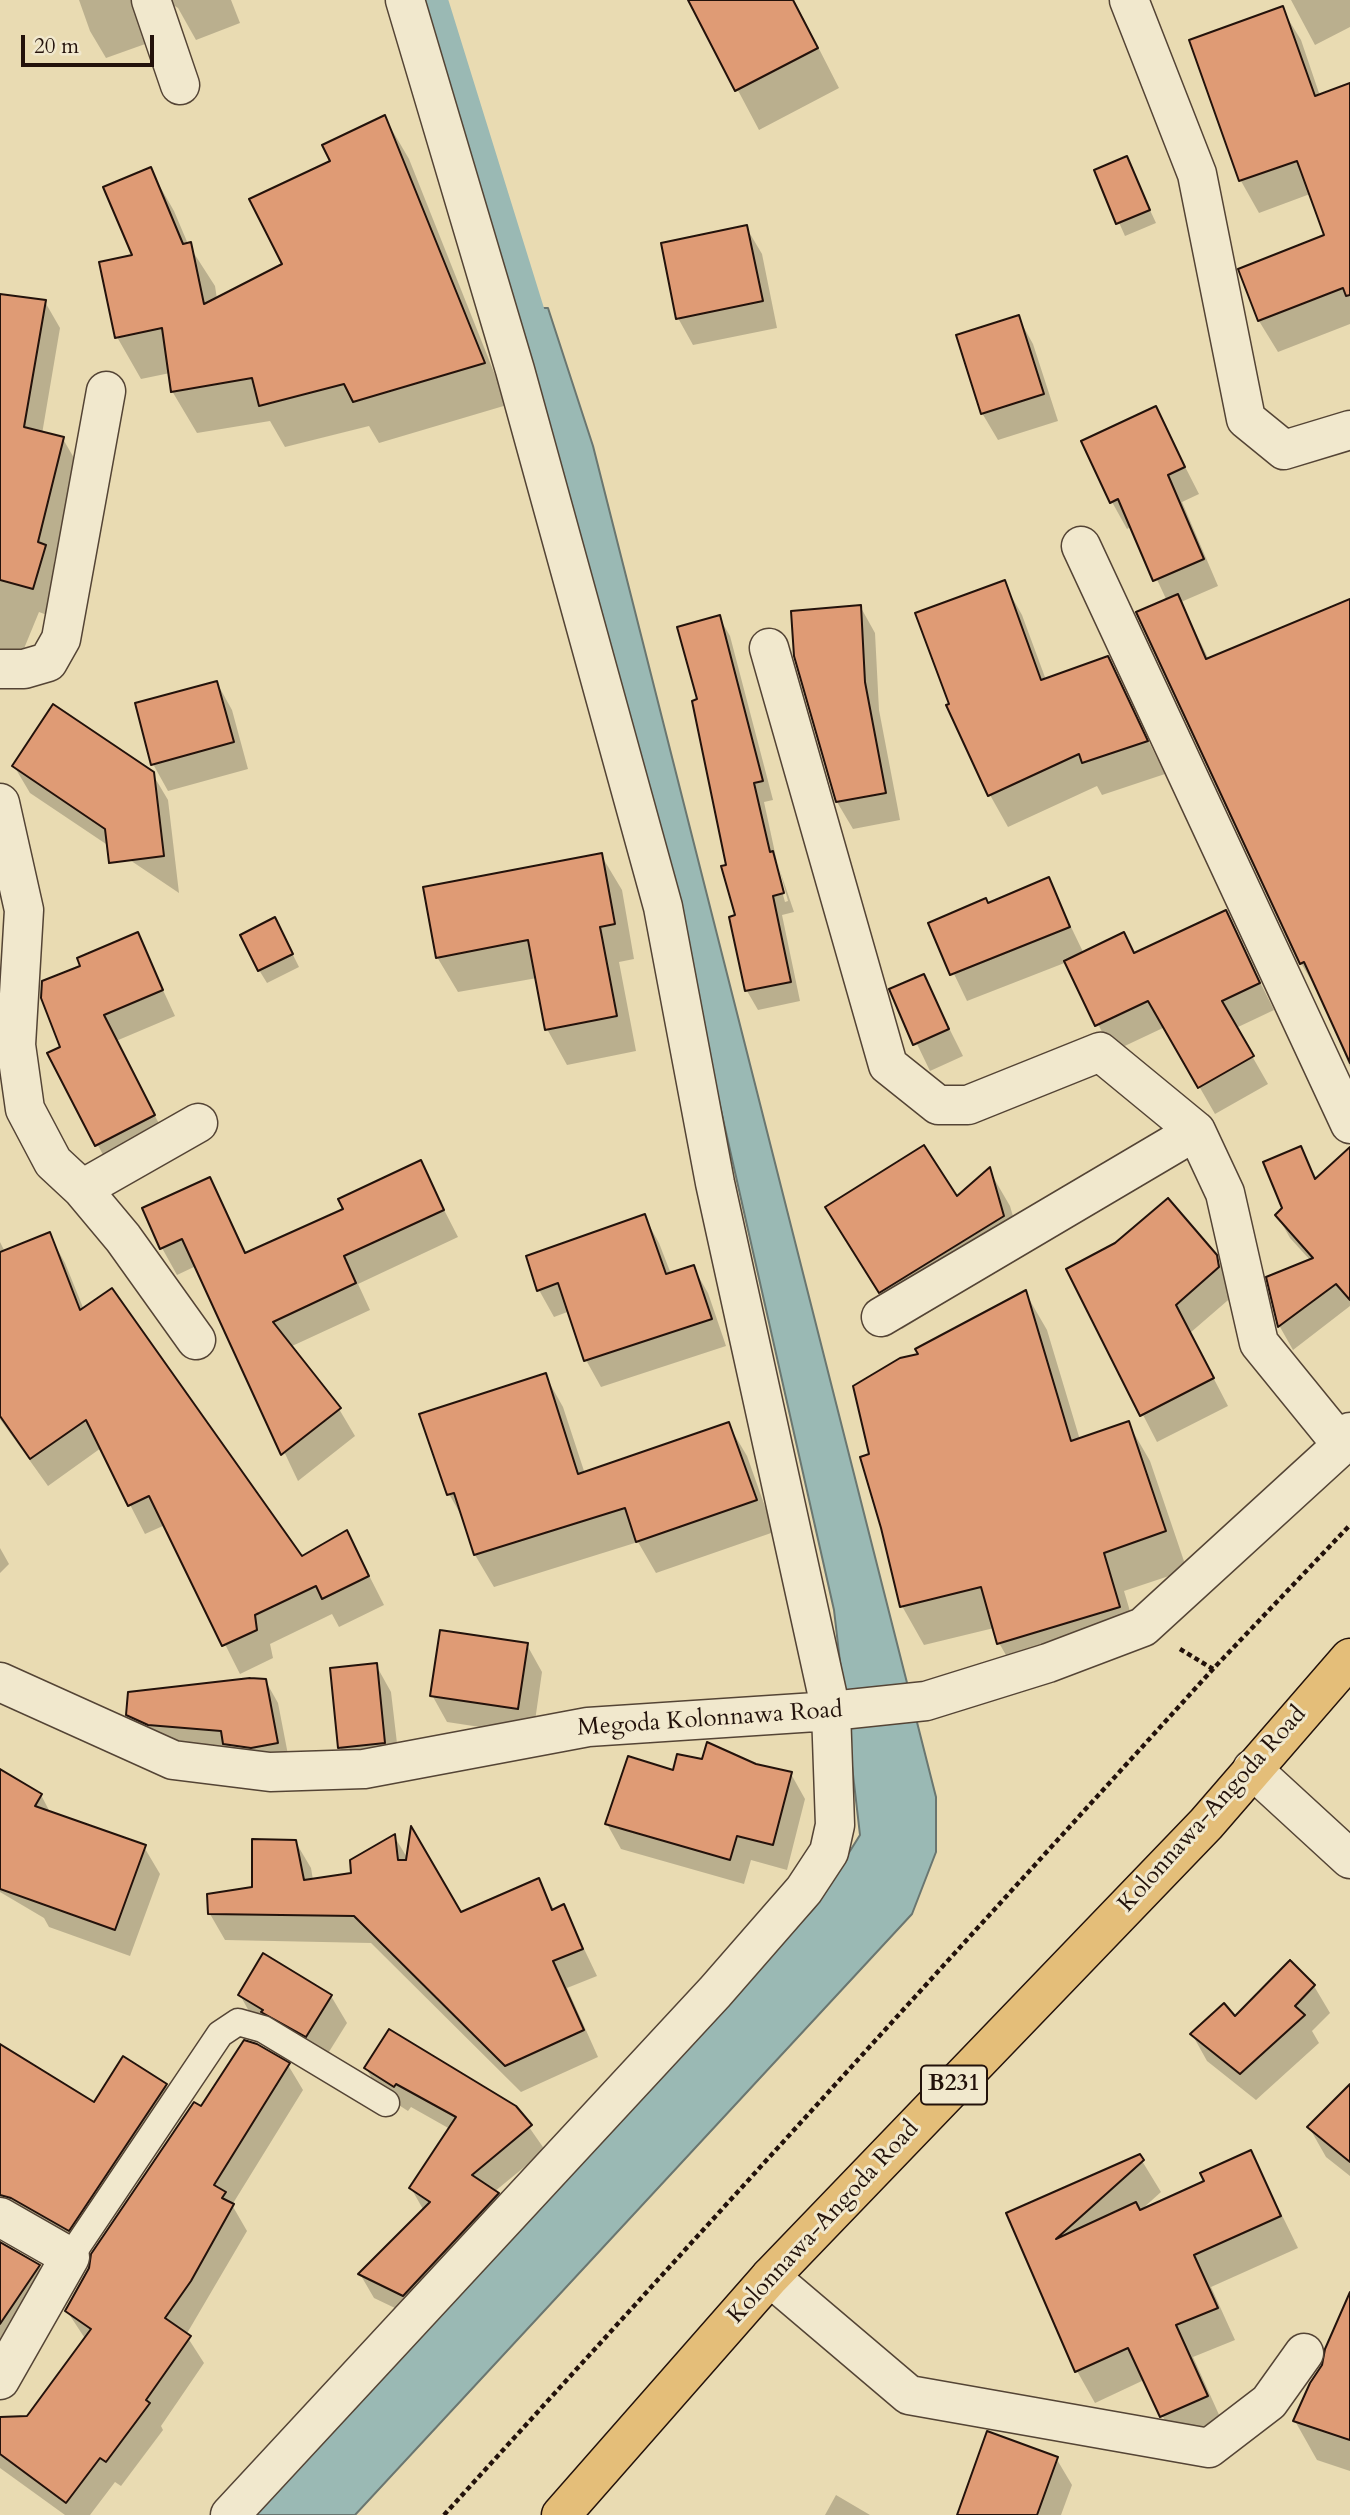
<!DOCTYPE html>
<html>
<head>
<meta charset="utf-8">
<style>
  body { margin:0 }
  #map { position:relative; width:1350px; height:2515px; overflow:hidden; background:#e9dbb2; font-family:Cardo,serif }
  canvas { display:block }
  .scale { position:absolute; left:21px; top:35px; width:133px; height:32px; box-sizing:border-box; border:4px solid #23120b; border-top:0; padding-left:9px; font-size:21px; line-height:24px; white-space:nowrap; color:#23120b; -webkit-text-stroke:5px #f1e8cd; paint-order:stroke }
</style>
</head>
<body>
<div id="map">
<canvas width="1350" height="2515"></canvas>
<div class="scale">20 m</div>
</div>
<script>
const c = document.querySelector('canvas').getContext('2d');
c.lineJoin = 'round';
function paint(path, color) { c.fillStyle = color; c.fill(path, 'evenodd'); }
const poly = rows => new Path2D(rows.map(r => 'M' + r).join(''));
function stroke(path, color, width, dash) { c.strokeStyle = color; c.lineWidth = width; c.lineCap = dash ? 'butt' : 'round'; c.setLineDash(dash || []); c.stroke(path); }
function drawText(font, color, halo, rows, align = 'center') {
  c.font = font + ' Cardo,serif'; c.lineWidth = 6; c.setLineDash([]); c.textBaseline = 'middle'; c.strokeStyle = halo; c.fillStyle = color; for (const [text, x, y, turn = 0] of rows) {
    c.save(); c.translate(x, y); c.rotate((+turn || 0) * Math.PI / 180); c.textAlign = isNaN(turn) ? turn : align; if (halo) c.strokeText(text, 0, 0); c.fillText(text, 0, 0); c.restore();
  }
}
const water = poly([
  [521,308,548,308,593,446,936,1797,936,1852,912,1914,355,2515,247,2515,815,1907,860,1835,834,1610,706,1044,508,310,521,308]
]);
paint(water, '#9ab9b4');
stroke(water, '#6a7670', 2);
paint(poly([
  [79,0,231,0,240,23,196,40,178,8,173,5,148,43,106,58,90,31],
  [690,0,794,0,839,88,759,130],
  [1291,0,1350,0,1350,27,1315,45],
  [1282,9,1301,40,1320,96,1350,85,1350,324,1278,352,1259,321,1240,270,1326,236,1310,194,1259,213,1241,181,1191,41],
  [385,118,409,159,507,405,379,443,369,426,285,447,270,421,197,433,172,391,170,373,141,379,117,337,150,169,174,211,188,244,215,286,217,299,285,265,332,162],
  [1126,158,1156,223,1125,236,1096,171],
  [746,227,762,254,777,328,693,345,678,318],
  [0,295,45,302,60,328,42,434,63,439,78,465,54,562,59,572,47,615,39,612,14,673,0,680],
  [1018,317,1033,344,1058,421,998,440,982,413],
  [1155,408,1199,494,1182,502,1218,586,1181,602,1209,660,1350,614,1350,1067,1320,995,1301,963,1167,601,1132,526,1127,529,1112,502],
  [1004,583,1022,615,1046,680,1107,658,1165,774,1102,795,1097,786,1008,827,990,795,948,706],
  [860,606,875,633,879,710,900,820,853,829,837,802],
  [719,617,730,636,773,800,764,802,777,862,794,912,782,915,800,1001,758,1010,747,991,731,918,737,917,699,701],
  [773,859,778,864,788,901,785,902],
  [217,683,232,710,248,769,168,791,153,764],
  [14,766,152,773,168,800,179,893,30,793],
  [601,855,622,890,634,959,619,962,636,1051,567,1065,547,1029,537,978,458,992,437,957],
  [1048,879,1084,954,1124,935,1135,955,1225,912,1274,1010,1236,1028,1268,1084,1215,1114,1165,1027,1112,1052,1067,962,967,1001,930,924,987,905],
  [282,933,299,967,267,983,259,970],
  [137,934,175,1016,116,1041,168,1141,111,1170,50,1054,62,1048,82,967],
  [923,976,963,1056,930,1071,891,990],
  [1300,1148,1317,1179,1350,1180,1350,1306,1293,1350,1280,1327,1268,1278,1311,1261,1290,1238,1277,1215,1284,1208],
  [420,1163,458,1237,358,1284,370,1310,290,1347,339,1409,355,1436,298,1481,196,1266,177,1275,162,1248,210,1179,247,1254,346,1210],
  [989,1170,1010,1206,1024,1254,902,1329,827,1208,956,1199],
  [644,1216,659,1243,671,1274,693,1267,708,1293,726,1346,601,1387,586,1360,570,1311,554,1317,539,1290],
  [49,1234,65,1263,84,1310,301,1558,347,1532,384,1605,339,1627,332,1614,270,1644,273,1658,240,1674,165,1525,145,1534,101,1448,48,1486,0,1419,0,1242,5,1252],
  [1215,1256,1231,1284,1234,1295,1190,1333,1228,1406,1157,1442,1068,1270],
  [1025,1292,1047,1330,1080,1440,1128,1423,1150,1461,1187,1570,1124,1591,1140,1645,1021,1681,999,1643,994,1628,924,1645,902,1606,872,1456],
  [545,1375,563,1407,585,1474,728,1424,747,1456,774,1532,656,1573,638,1542,494,1587,475,1555,465,1522,449,1494],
  [0,1548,9,1564,0,1573],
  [527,1645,542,1672,533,1735,447,1722,432,1695],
  [376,1665,391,1692,400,1769,356,1774,340,1747],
  [265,1680,278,1703,290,1765,141,1737,128,1715],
  [704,1761,755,1766,791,1774,805,1799,787,1870,751,1860,744,1884,621,1849,607,1824,674,1772],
  [0,1771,41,1795,51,1814,144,1847,160,1874,130,1956,49,1927,44,1918,0,1892],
  [394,1836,408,1859,460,1914,538,1881,555,1911,564,1907,597,1976,567,1988,598,2057,521,2092,371,1943,225,1940,210,1914,253,1889,295,1841,311,1868,313,1880,353,1874],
  [1290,1963,1314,1986,1330,2013,1312,2031,1319,2043,1256,2100,1207,2061,1192,2034,1235,2019],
  [240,1995,331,1996,347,2023,322,2063,255,2022],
  [0,2050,95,2104,166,2086,181,2111,84,2256,0,2227],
  [288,2065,303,2090,232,2205,247,2231,186,2335,204,2363,161,2426,163,2430,121,2486,115,2482,90,2515,65,2515,0,2468,0,2419,28,2417,86,2340,67,2311,201,2109],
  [366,2068,515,2107,545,2150,494,2192,511,2218,418,2319,374,2298,360,2274,424,2211,411,2188,450,2129,411,2107,408,2111,380,2093],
  [1350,2086,1350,2176,1326,2157,1309,2127],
  [1251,2152,1298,2248,1211,2287,1235,2340,1193,2357,1225,2428,1179,2448,1144,2380,1095,2403,1077,2371,1008,2214,1139,2156,1161,2192,1141,2210,1206,2182],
  [0,2242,39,2266,54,2292,0,2372],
  [1350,2325,1350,2471,1317,2460,1295,2421],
  [1056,2458,1072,2485,1061,2515,959,2515],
  [836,2495,870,2515,825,2515]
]), '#0003');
stroke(poly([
  [425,4,538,368]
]), '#9ab9b4', 47);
const building = poly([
  [688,0,793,0,818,48,735,91,688,0],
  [1283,6,1315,96,1350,83,1350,295,1346,296,1343,288,1258,321,1238,269,1324,235,1297,161,1239,181,1189,40,1283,6],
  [385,115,485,363,353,402,344,384,259,406,252,378,171,392,162,328,115,338,99,262,132,255,103,187,151,167,183,244,191,242,204,304,282,264,249,199,330,161,322,145,385,115],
  [1127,156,1150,210,1116,224,1094,170,1127,156],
  [747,225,763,301,676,319,661,243,747,225],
  [0,294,46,300,24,427,64,437,38,542,46,545,33,589,0,580,0,294],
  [1019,315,1044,394,981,414,956,335,1019,315],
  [1156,406,1185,467,1168,475,1204,559,1153,581,1118,499,1110,503,1081,441,1156,406],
  [1005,580,1041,680,1108,656,1148,741,1082,763,1079,754,988,796,946,705,949,704,915,613,1005,580],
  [1178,594,1206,659,1350,599,1350,1063,1304,962,1300,964,1136,612,1178,594],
  [861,605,865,682,886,793,836,802,794,656,791,611,861,605],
  [720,615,763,781,754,783,770,852,773,851,784,893,773,896,791,982,745,991,729,917,735,915,721,866,726,865,692,701,697,699,677,627,720,615],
  [217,681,234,742,151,765,135,703,217,681],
  [53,704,154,772,164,856,109,863,105,829,12,766,53,704],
  [602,853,615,924,600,927,617,1016,545,1030,528,940,436,958,423,887,602,853],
  [1049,877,1070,927,950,975,928,923,986,898,988,903,1049,877],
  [1226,910,1260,983,1222,1001,1254,1056,1198,1088,1148,1001,1095,1026,1064,961,1124,932,1134,953,1226,910],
  [275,917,293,954,258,971,240,935,275,917],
  [138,932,163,990,104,1015,155,1115,95,1146,47,1053,60,1047,41,998,42,981,80,966,77,958,138,932],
  [924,974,949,1029,913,1045,889,989,924,974],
  [924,1145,957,1196,990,1167,1004,1216,879,1293,825,1207,924,1145],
  [1301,1146,1315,1179,1350,1147,1350,1300,1336,1284,1278,1327,1266,1277,1313,1258,1275,1215,1282,1208,1263,1162,1301,1146],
  [421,1160,444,1210,344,1256,356,1283,273,1322,341,1408,281,1455,182,1239,160,1249,142,1208,210,1177,245,1253,343,1209,338,1199,421,1160],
  [1168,1198,1217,1255,1219,1267,1176,1305,1214,1378,1140,1416,1066,1269,1115,1243,1168,1198],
  [645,1214,666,1274,694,1265,712,1319,584,1361,558,1283,537,1291,526,1256,645,1214],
  [50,1232,80,1310,112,1288,302,1556,347,1530,369,1576,322,1599,316,1586,255,1615,257,1630,222,1646,149,1496,128,1506,86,1420,30,1459,0,1416,0,1252,50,1232],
  [1026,1290,1071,1441,1129,1421,1166,1531,1104,1553,1120,1607,997,1644,981,1587,900,1607,881,1528,860,1457,869,1454,853,1386,900,1358,918,1354,915,1349,1026,1290],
  [546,1373,578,1474,729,1422,757,1500,636,1542,625,1508,474,1555,454,1493,447,1495,419,1414,546,1373],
  [440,1630,528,1643,518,1709,430,1696,440,1630],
  [377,1663,385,1743,338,1748,330,1668,377,1663],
  [250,1678,266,1679,278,1743,251,1748,223,1744,221,1731,148,1725,126,1715,128,1692,250,1678],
  [707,1742,756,1764,792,1772,773,1845,737,1836,730,1860,605,1824,628,1756,673,1770,677,1754,702,1759,707,1742],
  [0,1769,42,1794,35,1806,146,1845,115,1930,0,1889,0,1769],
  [411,1826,461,1912,539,1878,552,1910,564,1904,583,1949,553,1961,584,2030,505,2066,354,1916,208,1914,207,1894,252,1887,252,1839,296,1840,304,1880,351,1873,350,1860,395,1834,398,1860,406,1860,411,1826],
  [263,1953,332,1995,306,2037,261,2012,263,2010,238,1995,263,1953],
  [1290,1960,1315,1985,1295,2006,1305,2015,1240,2074,1190,2034,1224,2003,1235,2016,1290,1960],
  [389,2029,516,2106,532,2125,472,2175,499,2193,403,2296,358,2274,430,2202,409,2188,456,2117,396,2084,394,2087,364,2068,389,2029],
  [244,2040,257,2044,290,2063,214,2185,226,2192,222,2198,234,2204,191,2281,165,2318,191,2336,146,2400,150,2403,106,2462,100,2458,66,2503,0,2454,0,2417,27,2416,91,2329,65,2311,89,2268,91,2254,194,2102,201,2106,244,2040],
  [0,2044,94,2102,123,2056,167,2084,69,2231,11,2198,0,2195,0,2044],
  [1350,2084,1350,2162,1307,2127,1350,2084],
  [1251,2150,1281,2216,1194,2255,1218,2308,1176,2325,1208,2396,1160,2417,1128,2348,1075,2372,1006,2213,1140,2154,1144,2160,1056,2239,1136,2202,1140,2210,1204,2181,1200,2173,1251,2150],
  [0,2242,40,2265,0,2324,0,2242],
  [1350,2292,1350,2440,1293,2421,1310,2383,1322,2365,1325,2349,1350,2292],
  [987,2431,1058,2457,1037,2515,957,2515,987,2431]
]);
paint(building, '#df9b75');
stroke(building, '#23120b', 2);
const service = poly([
  [70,2257,220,2034,238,2022,263,2029,386,2103]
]);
const minor = poly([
  [151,0,180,85],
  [1129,0,1197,174,1246,419,1284,450,1350,430],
  [1081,546,1350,1124],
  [769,648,888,1065,938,1105,968,1105,1100,1052,1196,1131,1225,1193,1259,1343,1342,1445],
  [0,669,24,669,48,662,61,639,106,391],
  [0,803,24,910,16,1045,25,1109,53,1162,82,1189,123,1238,196,1340],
  [82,1189,198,1123],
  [881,1317,1196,1131],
  [0,1682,173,1760,270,1772,364,1769,588,1727,831,1711,926,1701,1048,1663,1143,1627,1342,1445,1350,1432],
  [1252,1769,1350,1859],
  [0,2217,70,2257,0,2380],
  [770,2277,909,2395,1209,2448,1269,2402,1304,2353],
  [230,2515,715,1992,804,1890,829,1852,835,1825,831,1711,715,1183,663,907,515,370,405,0]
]);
const primary = poly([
  [561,2515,770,2277,1206,1824,1350,1658]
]);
stroke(service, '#544435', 29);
stroke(minor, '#544435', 41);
stroke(primary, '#23120b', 41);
stroke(poly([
  [1180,1649,1213,1669],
  [444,2515,1213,1669,1350,1525]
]), '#23120b', 4.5, [5, 3.5]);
stroke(service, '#f1e8cd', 26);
stroke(minor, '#f1e8cd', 38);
stroke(primary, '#e4be79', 38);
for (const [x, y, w] of [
  [954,2085,66]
]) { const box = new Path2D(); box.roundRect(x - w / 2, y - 19.5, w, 39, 5); c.fillStyle = '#f1e8cd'; c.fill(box); stroke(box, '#23120b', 2); }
drawText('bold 23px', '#23120b', null, [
  ["B231",954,2085]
]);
drawText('24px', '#23120b', '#f1e8cd', [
  ["Megoda Kolonnawa Road",710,1720,-4],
  ["Kolonnawa-Angoda Road",1213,1810,-48],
  ["Kolonnawa-Angoda Road",824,2223,-47]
]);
</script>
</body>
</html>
